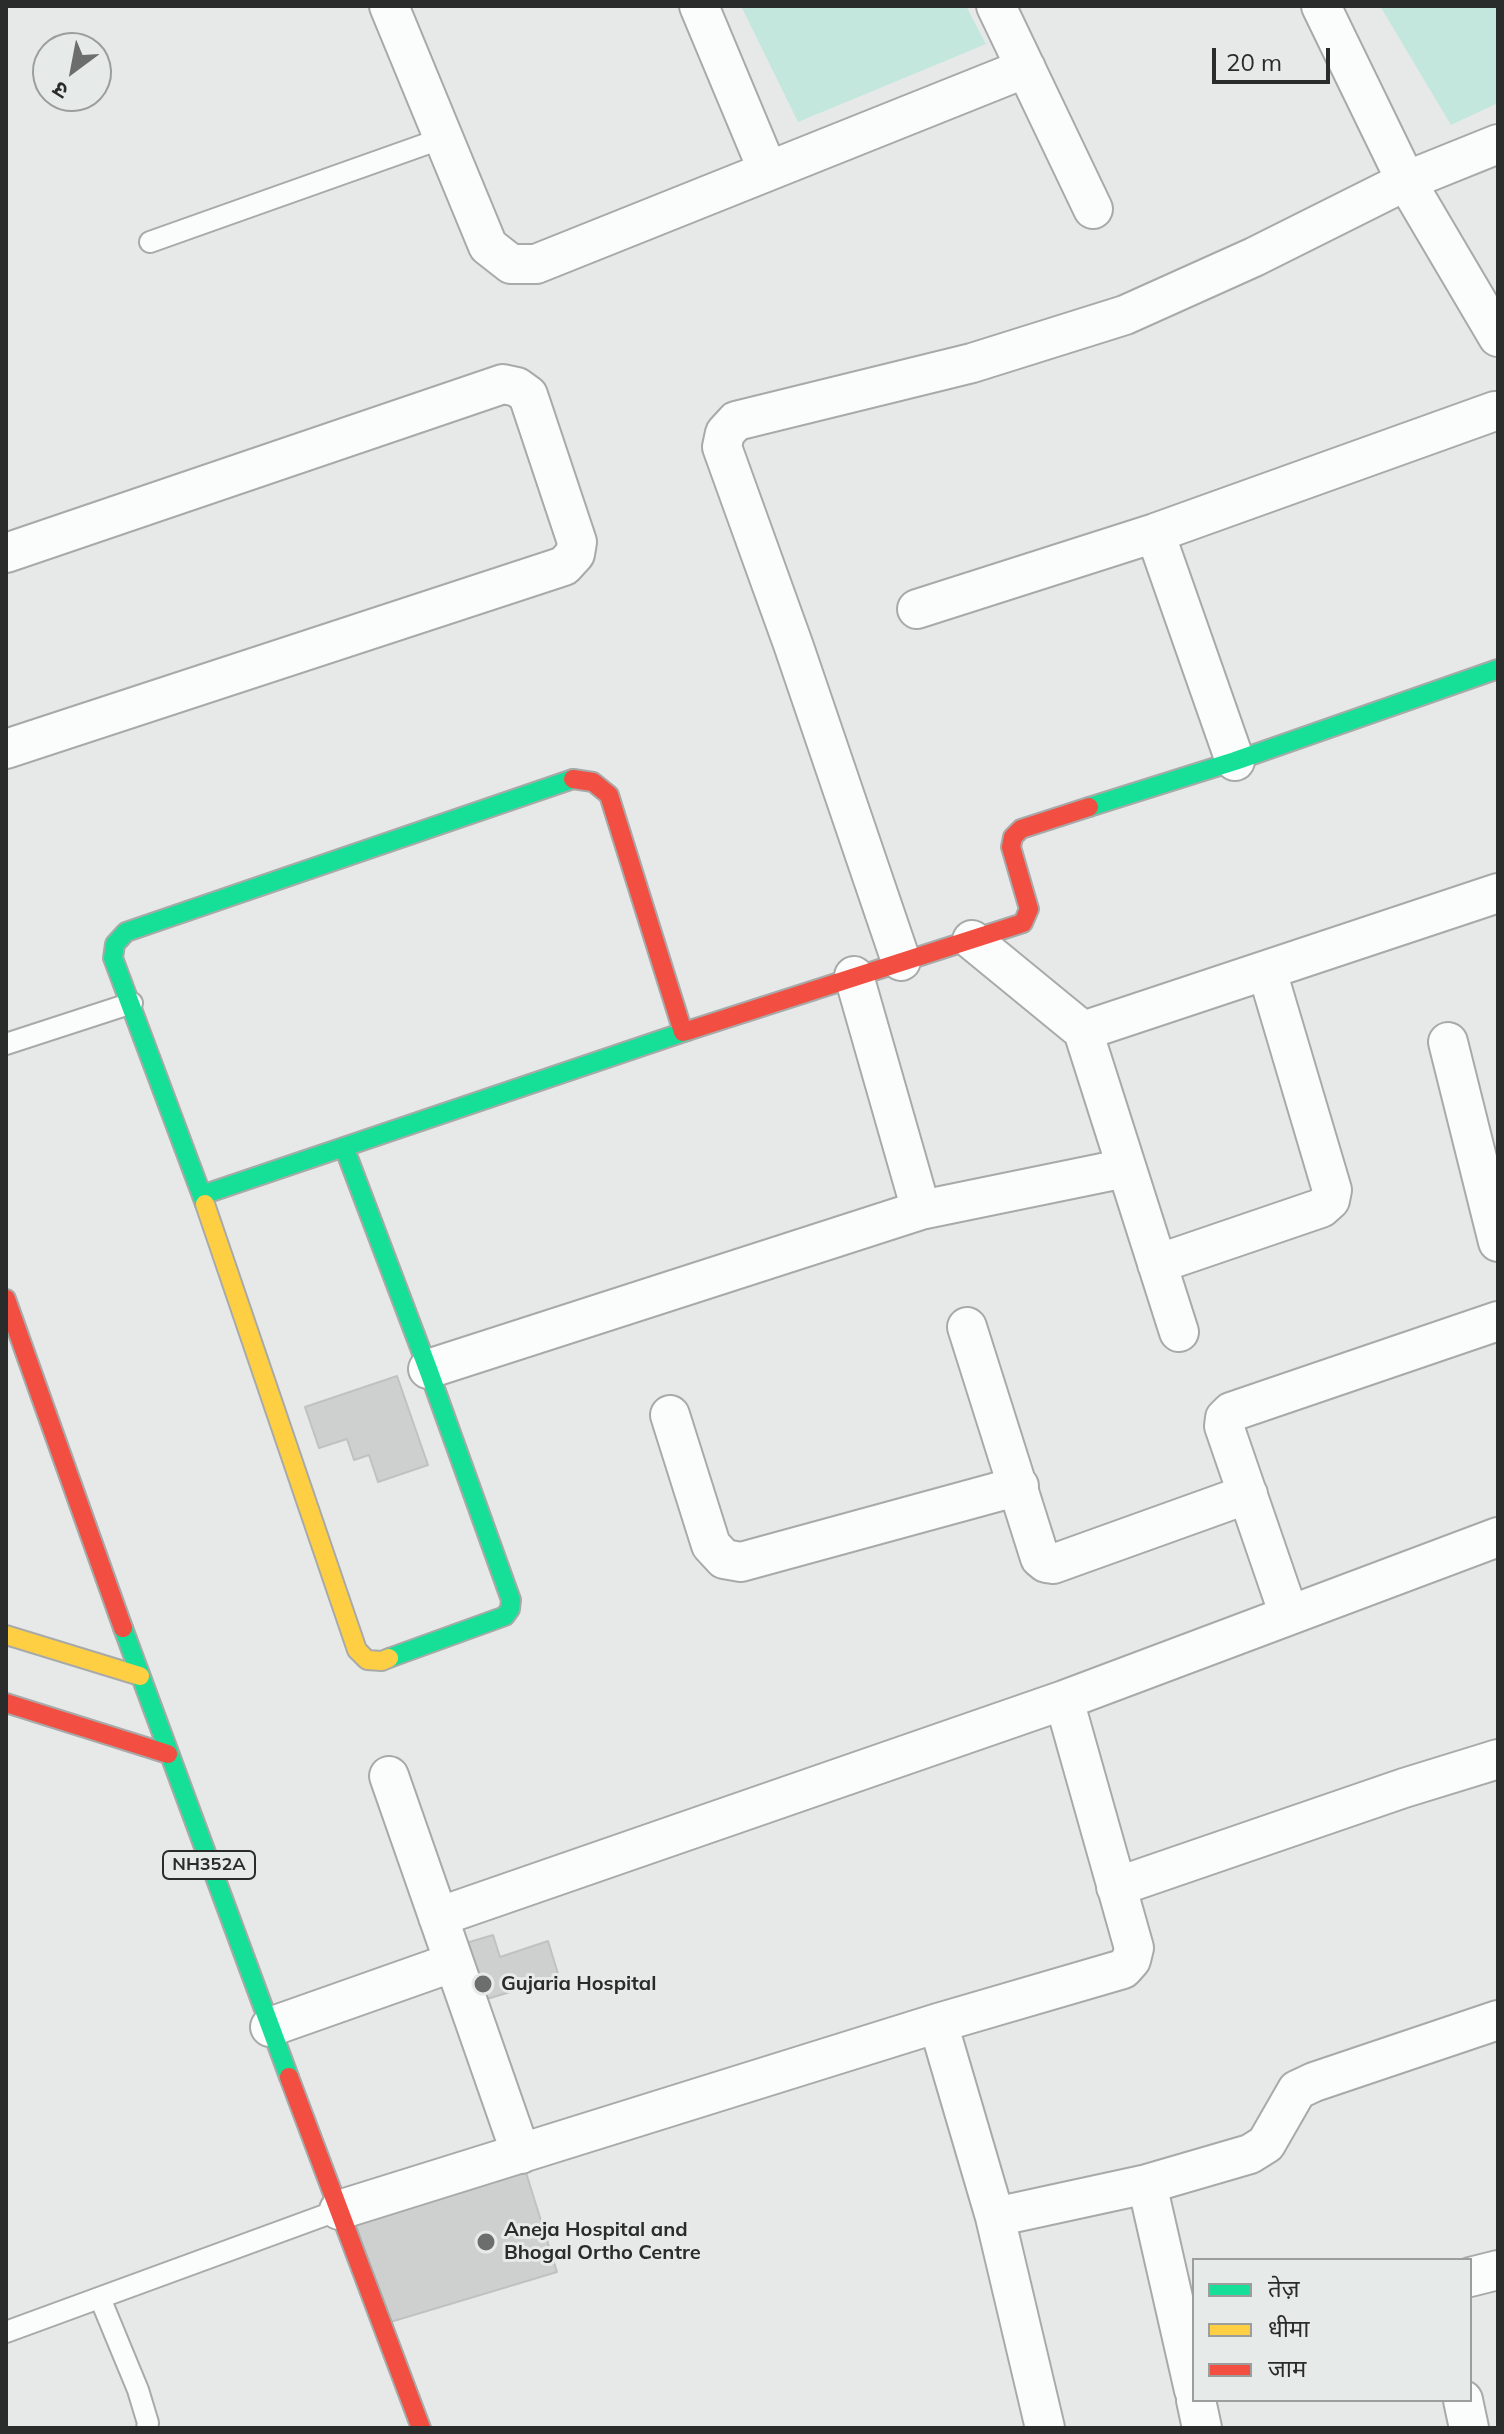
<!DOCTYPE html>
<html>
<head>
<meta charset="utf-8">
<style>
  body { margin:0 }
  #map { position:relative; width:1504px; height:2434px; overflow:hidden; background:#e7e9e8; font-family:Mulish,"Noto Sans Devanagari",sans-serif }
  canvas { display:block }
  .frame { position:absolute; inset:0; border:8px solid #2a2c2b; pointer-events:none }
  .legend { position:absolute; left:1192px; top:2258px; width:280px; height:144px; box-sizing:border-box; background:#e6eae9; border:2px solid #9b9e9d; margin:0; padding:10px 14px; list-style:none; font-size:24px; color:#2a2c2b }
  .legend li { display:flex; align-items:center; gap:16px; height:40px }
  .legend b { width:40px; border:2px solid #9b9e9d }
  .north { position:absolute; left:32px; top:32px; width:80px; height:80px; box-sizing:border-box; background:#e6eae9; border:2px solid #9b9e9d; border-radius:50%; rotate:212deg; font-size:22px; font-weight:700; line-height:32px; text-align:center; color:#2a2c2b }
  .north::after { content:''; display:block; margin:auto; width:28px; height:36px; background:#6c6e6d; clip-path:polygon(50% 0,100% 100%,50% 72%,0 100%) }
  .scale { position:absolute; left:1212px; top:48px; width:118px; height:36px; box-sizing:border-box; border:4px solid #2a2c2b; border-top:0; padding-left:10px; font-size:24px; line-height:28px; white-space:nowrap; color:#2a2c2b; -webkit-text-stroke:6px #e6eae9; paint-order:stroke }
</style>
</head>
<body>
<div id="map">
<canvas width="1504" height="2434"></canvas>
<div class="frame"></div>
<ul class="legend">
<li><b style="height:10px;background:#16e098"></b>तेज़</li>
<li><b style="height:10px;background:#ffcf43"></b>धीमा</li>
<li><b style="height:10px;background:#f24e42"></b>जाम</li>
</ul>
<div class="north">उ</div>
<div class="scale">20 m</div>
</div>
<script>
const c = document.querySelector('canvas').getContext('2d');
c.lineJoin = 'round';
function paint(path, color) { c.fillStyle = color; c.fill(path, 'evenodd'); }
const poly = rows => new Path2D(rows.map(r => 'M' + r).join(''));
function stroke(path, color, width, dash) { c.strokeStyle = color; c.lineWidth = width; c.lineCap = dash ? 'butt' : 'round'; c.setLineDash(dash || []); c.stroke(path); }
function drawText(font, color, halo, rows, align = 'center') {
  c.font = font + ' Mulish,sans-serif'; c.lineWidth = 6; c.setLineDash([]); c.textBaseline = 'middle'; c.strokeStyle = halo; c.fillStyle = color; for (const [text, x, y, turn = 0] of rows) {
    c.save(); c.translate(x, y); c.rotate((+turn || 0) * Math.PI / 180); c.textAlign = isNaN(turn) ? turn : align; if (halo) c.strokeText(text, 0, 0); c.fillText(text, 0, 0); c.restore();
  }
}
paint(poly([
  [741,6,966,6,986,44,798,122],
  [1380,6,1498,6,1498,103,1451,125]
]), '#c3e7dd');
const building = poly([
  [397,1376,428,1465,378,1482,369,1455,354,1460,347,1439,319,1448,305,1407,397,1376],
  [493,1935,500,1957,548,1941,559,1977,474,2003,456,1946,493,1935],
  [523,2163,557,2272,387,2323,353,2215,523,2163]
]);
paint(building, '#ced0cf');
stroke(building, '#c0c2c2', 2);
const lane = poly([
  [150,242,443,138],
  [6,1044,132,1003],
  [100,2298,138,2390,148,2423,147,2428],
  [6,2332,339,2210]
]);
const street = poly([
  [389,6,488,246,511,264,536,264,1026,68],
  [699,6,768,171],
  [996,6,1093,209],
  [1321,6,1406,181,1498,337],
  [1155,533,1235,761],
  [6,553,503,384,517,387,528,395,577,542,575,554,564,566,6,749],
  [917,609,1155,533,1495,411],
  [972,940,1083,1031,1179,1332],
  [901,961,793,644,722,447,725,433,736,421,972,363,1125,315,1254,257,1406,181,1498,144],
  [854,976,921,1210],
  [1083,1031,1498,893],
  [1448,1042,1498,1242],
  [1157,1264,1321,1208,1330,1200,1332,1190,1267,971],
  [967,1327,1040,1558,1046,1563,1053,1564,1248,1494],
  [428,1369,921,1210,1126,1168],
  [670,1415,711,1545,724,1559,741,1562,1019,1486],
  [1289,1615,1224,1426,1225,1418,1231,1412,1498,1321],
  [389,1776,521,2154],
  [1116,1887,1404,1788,1498,1759],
  [438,1917,1064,1700,1498,1537],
  [938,2023,995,2217],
  [270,2027,454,1962],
  [1147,2184,1194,2390],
  [339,2210,938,2023,1123,1969,1131,1960,1134,1948,1064,1700],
  [1470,2277,1498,2270],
  [1196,2400,1202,2428],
  [1463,2400,1469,2428],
  [1045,2428,995,2217,1147,2184,1250,2154,1266,2144,1297,2090,1314,2082,1498,2020]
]);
const fast = poly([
  [1089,807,1235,761,1498,669],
  [344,1147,428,1369,511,1600,510,1609,505,1616,389,1658],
  [202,1195,687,1031],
  [205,1204,113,958,115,944,126,932,573,779],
  [123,1628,289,2077]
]);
const slow = poly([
  [205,1204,357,1650,367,1660,382,1661,389,1658],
  [6,1635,140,1676]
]);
const jam = poly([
  [573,779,593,782,609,795,683,1032],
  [687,1031,1023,923,1029,909,1011,847,1013,837,1021,829,1089,807],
  [6,1299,123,1628],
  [6,1703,168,1754],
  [289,2077,421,2428]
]);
stroke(lane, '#a8aaa9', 24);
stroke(street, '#a8aaa9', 42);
stroke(fast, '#a8aaa9', 22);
stroke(slow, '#a8aaa9', 22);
stroke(jam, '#a8aaa9', 22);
stroke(lane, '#fbfcfc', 20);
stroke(street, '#fbfcfc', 38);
stroke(fast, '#16e098', 18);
stroke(slow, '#ffcf43', 18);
stroke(jam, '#f24e42', 18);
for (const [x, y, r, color] of [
  [483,1984,10,"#6c6e6d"],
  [486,2242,10,"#6c6e6d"]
]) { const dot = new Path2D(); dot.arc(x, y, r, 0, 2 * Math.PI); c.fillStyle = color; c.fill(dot); stroke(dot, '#e6eae9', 3); }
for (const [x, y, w] of [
  [209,1865,92]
]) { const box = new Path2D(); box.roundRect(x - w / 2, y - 14, w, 28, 6); c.fillStyle = '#e6eae9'; c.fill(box); stroke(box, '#2a2c2b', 2); }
drawText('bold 18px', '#2a2c2b', null, [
  ["NH352A",209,1865]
]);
drawText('bold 20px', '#2a2c2b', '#e6eae9', [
  ["Gujaria Hospital",501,1984],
  ["Aneja Hospital and",504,2230],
  ["Bhogal Ortho Centre",504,2253]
], 'left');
</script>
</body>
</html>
